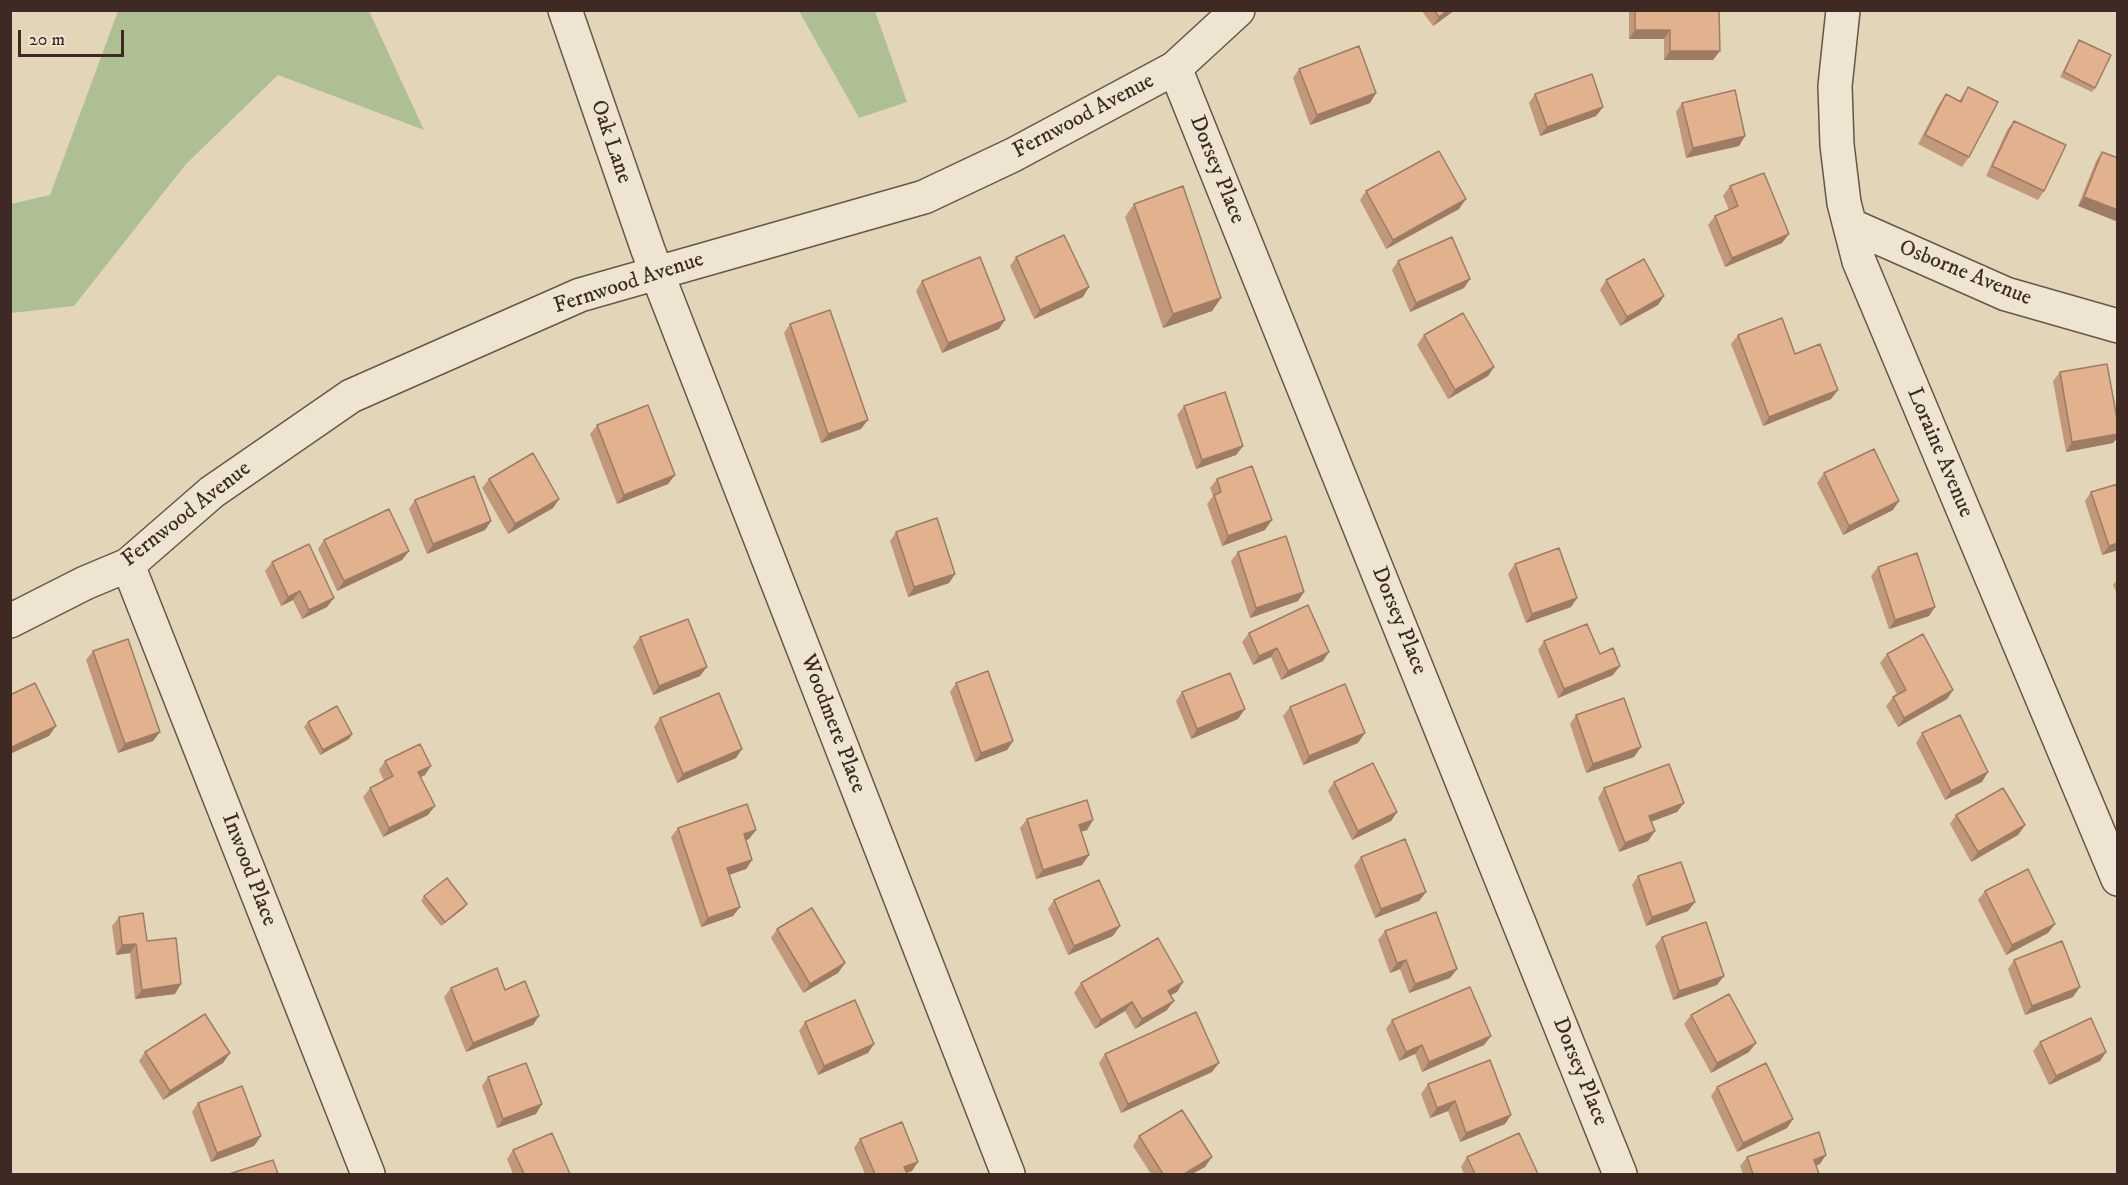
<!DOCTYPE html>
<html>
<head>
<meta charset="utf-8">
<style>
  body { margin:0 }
  #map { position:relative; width:2128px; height:1185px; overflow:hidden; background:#e3d6b8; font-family:"IM FELL DW Pica",serif }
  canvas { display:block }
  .frame { position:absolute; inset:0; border:12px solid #3f2a23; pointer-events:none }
  .scale { position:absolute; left:18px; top:30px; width:106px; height:27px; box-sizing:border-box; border:3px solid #3f2a23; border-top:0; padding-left:8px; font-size:18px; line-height:21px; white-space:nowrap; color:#3f2a23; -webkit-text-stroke:4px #ede4d1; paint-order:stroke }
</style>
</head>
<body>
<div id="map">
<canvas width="2128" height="1185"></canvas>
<div class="frame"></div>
<div class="scale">20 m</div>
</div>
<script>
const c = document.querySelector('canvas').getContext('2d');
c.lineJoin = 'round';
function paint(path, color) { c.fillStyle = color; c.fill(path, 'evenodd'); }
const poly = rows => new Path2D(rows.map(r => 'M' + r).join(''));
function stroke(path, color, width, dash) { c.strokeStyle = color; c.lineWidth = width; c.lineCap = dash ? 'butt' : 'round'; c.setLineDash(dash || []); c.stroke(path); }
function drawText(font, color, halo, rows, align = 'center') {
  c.font = font + ' "IM FELL DW Pica",serif'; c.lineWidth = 6; c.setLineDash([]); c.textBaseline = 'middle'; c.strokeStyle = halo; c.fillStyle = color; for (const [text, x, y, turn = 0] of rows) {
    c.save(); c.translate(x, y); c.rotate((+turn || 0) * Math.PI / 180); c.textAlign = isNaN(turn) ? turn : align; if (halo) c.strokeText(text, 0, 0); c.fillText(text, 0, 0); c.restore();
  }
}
paint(poly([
  [118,11,369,11,424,130,278,75,186,164,74,306,11,313,11,204,50,195],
  [799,11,875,11,907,102,859,118]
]), '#aebf93');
const minor = poly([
  [565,10,648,250,1008,1174],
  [1843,10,1835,86,1837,145,1844,203,1859,261,2118,879],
  [1175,68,1620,1174],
  [1850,225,2006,294,2118,326],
  [128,565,368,1174],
  [10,621,85,583,128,565,212,492,351,396,580,295,924,197,1013,155,1175,68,1238,10]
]);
stroke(minor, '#685548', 36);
stroke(minor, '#ede4d1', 33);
paint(poly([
  [1421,10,1455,10,1433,26],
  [1629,10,1719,10,1713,60,1664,60,1664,39,1629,39],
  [2079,40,2095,88,2092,92,2060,77,2076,45],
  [1299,69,1376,93,1370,103,1310,125,1293,78],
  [1968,87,1969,157,1962,167,1918,144,1939,104,1946,94,1959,101],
  [1535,94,1603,107,1596,116,1540,136,1529,103],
  [1682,103,1745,136,1739,146,1686,158,1676,112],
  [2014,121,2044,191,2038,200,1986,176,2007,130],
  [2102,152,2118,158,2078,206,2096,161],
  [1730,186,1782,243,1725,267,1708,225,1715,216,1729,210,1723,196],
  [1366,191,1459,209,1386,249,1360,200],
  [1134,204,1221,298,1212,311,1163,328,1125,217],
  [1016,257,1083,297,1034,319,1010,266],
  [1398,261,1464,288,1410,312,1392,270],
  [1606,280,1664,296,1658,305,1620,326,1600,290],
  [922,281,999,329,942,353,916,291],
  [790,324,861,429,821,443,784,333],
  [1424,335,1494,367,1488,376,1448,399,1417,345],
  [1738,335,1795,354,1838,390,1831,399,1763,426,1731,344],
  [2060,372,2118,424,2118,437,2113,443,2066,452,2053,381],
  [1184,406,1243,446,1236,455,1196,469,1177,415],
  [597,425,675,475,668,484,617,504,590,434],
  [1824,473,1893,510,1843,535,1817,483],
  [489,479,559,499,553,508,508,534,482,488],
  [1217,479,1265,530,1222,546,1207,504,1213,496,1210,488],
  [2118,484,2118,550,2102,555,2085,501,2091,492],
  [415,500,491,521,485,530,427,554,409,509],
  [896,532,955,574,949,583,908,597,890,541],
  [324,540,409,551,402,560,337,591,318,549],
  [1238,552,1304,592,1298,601,1250,618,1231,561],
  [272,562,327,607,302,619,293,600,281,606,265,571],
  [1515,564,1577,598,1571,607,1526,623,1508,574],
  [1878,567,1935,607,1929,616,1889,629,1871,576],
  [2118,579,2118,596,2113,585],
  [1249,633,1323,661,1281,680,1271,657,1253,665,1242,642],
  [640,637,700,676,653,695,633,647],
  [1544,641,1600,654,1613,675,1558,698,1538,650],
  [93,651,160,732,153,741,118,753,86,660],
  [1887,654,1953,690,1947,699,1898,727,1886,706,1893,697,1897,694,1880,663],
  [956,683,1013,741,1007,750,975,762,950,692],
  [1182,692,1238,719,1191,739,1176,701],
  [1290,707,1358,743,1303,765,1283,716],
  [1576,715,1641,747,1634,757,1586,773,1570,724],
  [660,718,742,749,736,758,677,783,654,727],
  [308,722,352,734,349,739,320,755,304,727],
  [1922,733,1982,782,1945,800,1916,743],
  [385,761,425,775,421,777,428,815,383,837,363,797,370,788,384,781,379,770],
  [1334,782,1397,812,1391,821,1352,840,1328,791],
  [1604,788,1684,803,1677,812,1651,822,1655,831,1648,841,1619,852,1598,798],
  [1956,815,2025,825,2018,835,1971,862,1950,824],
  [1027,819,1093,820,1087,830,1081,831,1089,855,1082,865,1036,879,1020,828],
  [678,828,756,830,749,839,746,840,752,860,746,869,729,875,740,907,733,916,701,927,671,837],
  [1361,857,1426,892,1419,901,1375,918,1354,866],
  [1638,876,1695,902,1688,911,1646,926,1632,885],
  [1985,891,2055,924,2048,933,2006,955,1978,900],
  [424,896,464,908,441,926,421,901],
  [1054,900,1113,936,1068,955,1048,909],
  [119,917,175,994,135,999,130,953,116,955,112,926],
  [777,929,845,963,838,973,803,993,771,938],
  [1385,931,1457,969,1450,978,1409,993,1400,969,1390,973,1378,940],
  [1662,937,1717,985,1673,1000,1655,946],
  [2014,960,2073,997,2025,1015,2008,969],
  [1183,982,1177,992,1171,995,1167,1010,1135,1029,1125,1011,1095,1029,1074,993,1081,983],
  [451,988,505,990,539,1016,533,1025,466,1052,444,997],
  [1691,1015,1749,1052,1711,1073,1684,1024],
  [1392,1020,1491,1036,1484,1045,1422,1072,1415,1054,1399,1061,1386,1029],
  [805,1022,874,1044,868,1053,818,1075,799,1031],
  [2040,1042,2106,1052,2100,1061,2049,1085,2033,1051],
  [145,1052,230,1053,223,1063,163,1100,139,1061],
  [1105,1054,1212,1072,1121,1113,1099,1063],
  [488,1077,536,1114,497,1128,482,1086],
  [1428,1084,1511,1115,1505,1124,1460,1142,1448,1111,1430,1118,1421,1094],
  [1717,1087,1793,1119,1787,1128,1737,1152,1711,1096],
  [198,1103,261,1136,254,1146,211,1162,192,1112],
  [1139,1136,1205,1167,1192,1174,1151,1174,1133,1146],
  [860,1139,912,1171,907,1173,908,1174,865,1174,854,1148],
  [513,1150,570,1174,513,1174,507,1159],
  [1467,1157,1538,1174,1464,1174,1461,1167],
  [1747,1157,1820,1164,1816,1166,1819,1174,1743,1174,1740,1166]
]), '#c2987a');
paint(poly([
  [1448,10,1455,10,1433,26,1439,17],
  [1635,30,1670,30,1664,39,1629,39],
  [1670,51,1720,51,1713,60,1664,60],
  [1376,93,1370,103,1310,125,1317,115],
  [1603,107,1596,116,1540,136,1547,127],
  [1745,136,1739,146,1686,158,1693,148],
  [2084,197,2118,210,2118,222,2078,206],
  [1466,199,1459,209,1386,249,1393,240],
  [1789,234,1782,243,1725,267,1732,258],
  [1470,279,1464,288,1410,312,1416,303],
  [1089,287,1083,297,1034,319,1040,310],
  [1664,296,1658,305,1620,326,1627,317],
  [1221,298,1212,311,1163,328,1173,314],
  [1005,320,999,329,942,353,948,343],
  [1494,367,1488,376,1448,399,1455,390],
  [1838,390,1831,399,1763,426,1769,417],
  [868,420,861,429,821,443,828,434],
  [2118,434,2118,437,2113,443,2066,452,2072,442],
  [1243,446,1236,455,1196,469,1202,460],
  [675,475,668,484,617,504,624,495],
  [559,499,553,508,508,534,515,524],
  [1899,501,1893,510,1843,535,1849,526],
  [1272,520,1265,530,1222,546,1228,536],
  [491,521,485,530,427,554,433,544],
  [2118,543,2118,550,2102,555,2109,546],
  [409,551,402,560,337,591,344,581],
  [955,574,949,583,908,597,914,587],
  [300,591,293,600,281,606,288,597],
  [1304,592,1298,601,1250,618,1256,608],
  [334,598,327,607,302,619,309,610],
  [1577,598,1571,607,1526,623,1532,614],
  [1935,607,1929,616,1889,629,1895,620],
  [1277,648,1271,657,1253,665,1259,656],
  [1329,652,1323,661,1281,680,1288,671],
  [1620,666,1613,675,1558,698,1564,689],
  [707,667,700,676,653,695,659,686],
  [1953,690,1947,699,1898,727,1904,718],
  [1245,709,1238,719,1191,739,1197,729],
  [56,726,49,736,10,754,10,748],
  [160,732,153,741,118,753,125,744],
  [1365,733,1358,743,1303,765,1309,756],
  [352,734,349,739,320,755,323,750],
  [1013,741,1007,750,975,762,981,753],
  [1641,747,1634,757,1586,773,1593,764],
  [742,749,736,758,677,783,683,774],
  [431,766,425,775,412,781,418,772],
  [1988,772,1982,782,1945,800,1951,791],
  [1684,803,1677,812,1642,825,1649,816],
  [435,806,428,815,383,837,389,828],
  [1397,812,1391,821,1352,840,1358,831],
  [1093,820,1087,830,1073,834,1079,825],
  [2025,825,2018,835,1971,862,1978,852],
  [756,830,749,839,737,843,744,834],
  [1655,831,1648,841,1619,852,1625,843],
  [1089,855,1082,865,1036,879,1043,870],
  [752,860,746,869,720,878,727,868],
  [1426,892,1419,901,1375,918,1381,909],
  [1695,902,1688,911,1646,926,1652,917],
  [467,904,464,908,441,926,445,922],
  [740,907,733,916,701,927,708,918],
  [2055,924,2048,933,2006,955,2012,945],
  [1120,926,1113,936,1068,955,1074,946],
  [136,944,130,953,116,955,122,945],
  [1406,960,1400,969,1390,973,1397,963],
  [845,963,838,973,803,993,810,984],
  [1457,969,1450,978,1409,993,1415,984],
  [1724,976,1717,985,1673,1000,1679,991],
  [1183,982,1177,992,1162,1000,1168,991],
  [181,984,175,994,135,999,142,990],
  [2080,987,2073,997,2025,1015,2032,1006],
  [1174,1001,1167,1010,1135,1029,1142,1019],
  [1132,1002,1125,1011,1095,1029,1101,1020],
  [539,1016,533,1025,466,1052,473,1043],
  [1491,1036,1484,1045,1422,1072,1429,1062],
  [1756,1043,1749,1052,1711,1073,1717,1063],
  [874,1044,868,1053,818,1075,824,1066],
  [1422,1045,1415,1054,1399,1061,1406,1052],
  [2106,1052,2100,1061,2049,1085,2056,1076],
  [230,1053,223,1063,163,1100,170,1091],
  [1219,1063,1212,1072,1121,1113,1128,1104],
  [1455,1101,1448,1111,1430,1118,1437,1108],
  [542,1104,536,1114,497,1128,503,1119],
  [1511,1115,1505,1124,1460,1142,1466,1133],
  [1793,1119,1787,1128,1737,1152,1743,1143],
  [261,1136,254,1146,211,1162,217,1153],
  [1826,1155,1820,1164,1807,1169,1814,1160],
  [1212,1157,1205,1167,1192,1174,1184,1174],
  [918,1162,912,1171,903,1174,904,1167]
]), '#9e7c63');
const building = poly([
  [1434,10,1448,10,1439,17,1434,10],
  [1635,10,1719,10,1720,51,1670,51,1670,30,1635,30,1635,10],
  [2079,40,2111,55,2095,88,2064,72,2079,40],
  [1359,46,1376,93,1317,115,1299,69,1359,46],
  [1592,74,1603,107,1547,127,1535,94,1592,74],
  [1968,87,1998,102,1969,157,1925,135,1946,94,1961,102,1968,87],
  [1735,90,1745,136,1693,148,1682,103,1735,90],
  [2014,121,2066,145,2044,191,1992,166,2014,121],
  [1439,151,1466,199,1393,240,1366,191,1439,151],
  [2102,152,2118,158,2118,210,2084,197,2102,152],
  [1764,173,1789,234,1732,258,1715,216,1738,206,1730,186,1764,173],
  [1183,186,1221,298,1173,314,1134,204,1183,186],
  [1064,235,1089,287,1040,310,1016,257,1064,235],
  [1452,237,1470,279,1416,303,1398,261,1452,237],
  [980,257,1005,320,948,343,922,281,980,257],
  [1644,259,1664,296,1627,317,1606,280,1644,259],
  [830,310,868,420,828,434,790,324,830,310],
  [1463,313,1494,367,1455,390,1424,335,1463,313],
  [1782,318,1795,354,1820,344,1838,390,1769,417,1738,335,1782,318],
  [2107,364,2118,424,2118,434,2072,442,2060,372,2107,364],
  [1225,392,1243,446,1202,460,1184,406,1225,392],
  [648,405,675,475,624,495,597,425,648,405],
  [1874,449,1899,501,1849,526,1824,473,1874,449],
  [533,453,559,499,515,524,489,479,533,453],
  [1252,466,1272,520,1228,536,1214,495,1221,492,1217,479,1252,466],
  [474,476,491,521,433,544,415,500,474,476],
  [2118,484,2118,543,2109,546,2091,492,2118,484],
  [389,509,409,551,344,581,324,540,389,509],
  [937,518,955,574,914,587,896,532,937,518],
  [1286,536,1304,592,1256,608,1238,552,1286,536],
  [309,544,334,598,309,610,300,591,288,597,272,562,309,544],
  [1559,548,1577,598,1532,614,1515,564,1559,548],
  [1917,553,1935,607,1895,620,1878,567,1917,553],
  [1308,605,1329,652,1288,671,1277,648,1259,656,1249,633,1308,605],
  [688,619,707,667,659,686,640,637,688,619],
  [1587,624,1600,654,1613,648,1620,666,1564,689,1544,641,1587,624],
  [1923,634,1953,690,1904,718,1893,697,1906,690,1887,654,1923,634],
  [128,639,160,732,125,744,93,651,128,639],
  [988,671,1013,741,981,753,956,683,988,671],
  [1230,673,1245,709,1197,729,1182,692,1230,673],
  [35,683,56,726,10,748,10,695,35,683],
  [1345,684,1365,733,1309,756,1290,707,1345,684],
  [719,693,742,749,683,774,660,718,719,693],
  [1624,698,1641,747,1593,764,1576,715,1624,698],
  [337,706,352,734,323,750,308,722,337,706],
  [1960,715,1988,772,1951,791,1922,733,1960,715],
  [420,744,431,766,418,772,435,806,389,828,370,788,393,776,385,761,420,744],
  [1373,763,1397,812,1358,831,1334,782,1373,763],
  [1669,764,1684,803,1649,816,1655,831,1625,843,1604,788,1669,764],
  [2003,788,2025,825,1978,852,1956,815,2003,788],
  [1087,800,1093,820,1079,825,1089,855,1043,870,1027,819,1087,800],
  [747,804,756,830,744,834,752,860,727,868,740,907,708,918,678,828,747,804],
  [1405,839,1426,892,1381,909,1361,857,1405,839],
  [1681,862,1695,902,1652,917,1638,876,1681,862],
  [2028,869,2055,924,2012,945,1985,891,2028,869],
  [447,878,467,904,445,922,424,896,447,878],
  [1099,880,1120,926,1074,946,1054,900,1099,880],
  [812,908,845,963,810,984,777,929,812,908],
  [1436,912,1457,969,1415,984,1406,960,1397,963,1385,931,1436,912],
  [143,913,147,941,176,938,181,984,142,990,136,944,122,945,119,917,143,913],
  [1706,922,1724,976,1679,991,1662,937,1706,922],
  [1158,938,1183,982,1168,991,1174,1001,1142,1019,1132,1002,1101,1020,1081,983,1158,938],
  [2062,941,2080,987,2032,1006,2014,960,2062,941],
  [497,968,505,990,525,981,539,1016,473,1043,451,988,497,968],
  [1470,987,1491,1036,1429,1062,1422,1045,1406,1052,1392,1020,1470,987],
  [1729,994,1756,1043,1717,1063,1691,1015,1729,994],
  [855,1000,874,1044,824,1066,805,1022,855,1000],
  [1196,1012,1219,1063,1128,1104,1105,1054,1196,1012],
  [205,1014,230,1053,170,1091,145,1052,205,1014],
  [2091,1018,2106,1052,2056,1076,2040,1042,2091,1018],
  [1490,1060,1511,1115,1466,1133,1455,1101,1437,1108,1428,1084,1490,1060],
  [526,1063,542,1104,503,1119,488,1077,526,1063],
  [1766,1063,1793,1119,1743,1143,1717,1087,1766,1063],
  [242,1086,261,1136,217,1153,198,1103,242,1086],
  [1182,1110,1212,1157,1184,1174,1163,1174,1139,1136,1182,1110],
  [902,1122,918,1162,904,1167,907,1174,875,1174,860,1139,902,1122],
  [1819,1132,1826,1155,1814,1160,1819,1174,1753,1174,1747,1157,1819,1132],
  [552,1133,570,1174,524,1174,513,1150,552,1133],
  [1519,1133,1538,1174,1475,1174,1467,1157,1519,1133],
  [273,1160,278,1174,229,1174,273,1160]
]);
paint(building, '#e2b18e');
stroke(building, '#9e7c63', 1.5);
drawText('22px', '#3f2a23', '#ede4d1', [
  ["Fernwood Avenue",1084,117,-28],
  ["Oak Lane",610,142,71],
  ["Dorsey Place",1216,170,68],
  ["Osborne Avenue",1965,274,22],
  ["Fernwood Avenue",629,284,-18],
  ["Loraine Avenue",1939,453,67],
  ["Fernwood Avenue",187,515,-38],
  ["Dorsey Place",1398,621,68],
  ["Woodmere Place",832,724,69],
  ["Inwood Place",248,870,69],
  ["Dorsey Place",1579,1072,68]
]);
</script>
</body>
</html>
